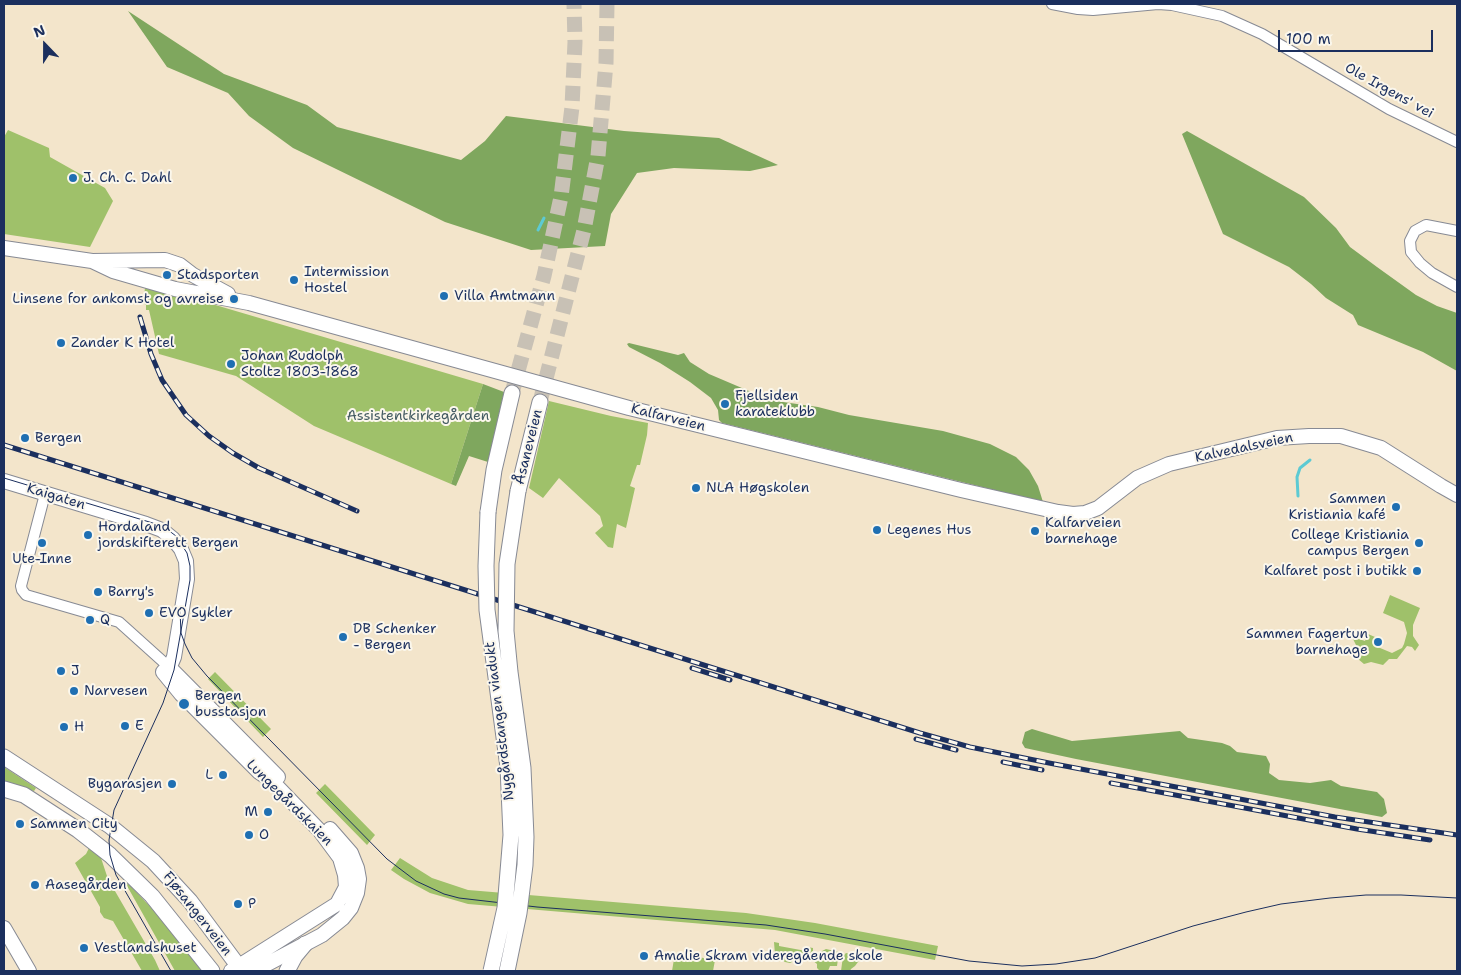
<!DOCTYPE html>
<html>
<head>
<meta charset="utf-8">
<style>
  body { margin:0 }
  #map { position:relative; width:1461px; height:975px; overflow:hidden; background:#f3e5cb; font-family:"Shantell Sans",sans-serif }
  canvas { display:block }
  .frame { position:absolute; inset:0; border:5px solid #1b2f5e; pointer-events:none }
  .north { position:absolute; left:20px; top:20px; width:50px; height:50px; -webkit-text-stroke:4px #fbf7ec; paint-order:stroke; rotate:338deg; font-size:14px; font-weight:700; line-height:20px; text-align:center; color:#1b2f5e }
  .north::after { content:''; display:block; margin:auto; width:18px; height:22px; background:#1b2f5e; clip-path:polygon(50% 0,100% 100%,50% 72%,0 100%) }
  .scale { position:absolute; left:1278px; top:30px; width:155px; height:22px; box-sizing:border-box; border:2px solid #1b2f5e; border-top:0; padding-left:6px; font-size:15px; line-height:18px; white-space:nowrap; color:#1b2f5e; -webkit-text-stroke:4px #fbf7ec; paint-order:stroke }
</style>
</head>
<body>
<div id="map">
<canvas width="1461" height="975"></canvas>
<div class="frame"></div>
<div class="north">N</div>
<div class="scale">100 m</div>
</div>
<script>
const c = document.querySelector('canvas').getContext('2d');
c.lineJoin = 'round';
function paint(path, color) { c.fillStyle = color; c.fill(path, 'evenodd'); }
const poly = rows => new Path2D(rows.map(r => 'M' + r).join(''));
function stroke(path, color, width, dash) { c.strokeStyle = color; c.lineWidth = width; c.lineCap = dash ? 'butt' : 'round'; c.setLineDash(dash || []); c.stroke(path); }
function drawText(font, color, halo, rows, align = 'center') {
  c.font = font + ' "Shantell Sans",sans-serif'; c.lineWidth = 4; c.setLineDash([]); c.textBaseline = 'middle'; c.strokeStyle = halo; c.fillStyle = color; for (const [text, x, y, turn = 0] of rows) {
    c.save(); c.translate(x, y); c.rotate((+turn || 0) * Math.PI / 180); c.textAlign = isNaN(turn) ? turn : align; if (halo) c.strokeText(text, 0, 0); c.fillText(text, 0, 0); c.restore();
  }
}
paint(poly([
  [8,130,49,148,50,157,105,188,113,201,90,247,4,234,4,137],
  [145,288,212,304,483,384,451,484,314,426,236,376,159,354,149,310,146,310,146,305,143,303],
  [549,401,611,416,648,423,647,435,640,465,637,465,630,486,635,488,626,528,617,524,613,548,608,547,595,533,603,526,600,516,559,478,543,498,529,488],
  [1390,595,1420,608,1413,625,1413,636,1419,645,1415,651,1412,647,1407,646,1397,659,1389,659,1383,665,1371,662,1364,664,1358,659,1357,647,1353,639,1353,637,1365,641,1368,634,1375,637,1373,645,1392,653,1402,648,1404,644,1407,633,1404,622,1383,613],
  [215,672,271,729,263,737,208,679],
  [4,767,36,788,34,791,4,782],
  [325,784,375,835,367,845,316,793],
  [89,848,101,858,108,879,155,960,160,971,142,971,113,921,104,918,100,912,100,907,75,863,86,854],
  [400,858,432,878,468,890,746,913,815,923,938,946,935,960,775,930,468,904,430,893,404,879,391,870],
  [122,877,159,916,202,971,175,971],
  [774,942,779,943,779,946,806,951,807,947,813,948,813,951,806,955,793,956,792,962,790,963,785,962,775,955],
  [826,949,839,952,837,966,830,966,828,971,820,971,817,968,817,964,812,960,816,954],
  [675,953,715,960,713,971,672,971],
  [846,953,859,956,861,958,855,966,851,969,850,971,841,971,843,956]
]), '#9fc16a');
paint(poly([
  [128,11,224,74,307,105,337,127,461,160,485,141,506,116,624,131,719,138,778,165,750,171,674,168,637,173,611,214,605,246,531,250,445,222,293,148,249,116,228,93,167,67],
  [1187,131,1304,197,1336,228,1350,247,1377,267,1416,295,1437,306,1457,313,1457,371,1423,352,1358,325,1353,315,1326,298,1311,284,1289,267,1223,234,1182,134],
  [629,343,678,355,684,353,690,362,709,374,756,394,783,402,818,407,849,415,943,431,990,444,1016,457,1029,470,1038,486,1043,502,722,423,719,420,718,410,711,398,690,382,660,363,629,347,627,344],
  [483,384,504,392,488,462,469,456,456,486,451,484],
  [1032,729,1072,741,1180,731,1188,738,1222,743,1230,746,1237,752,1266,756,1270,764,1269,773,1279,780,1310,783,1331,780,1341,786,1377,792,1384,799,1387,813,1382,817,1076,759,1025,748,1022,743,1025,732]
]), '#7fa75e');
stroke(poly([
  [538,230,544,218],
  [1298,496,1297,477,1300,468,1310,460]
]), '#5dcad3', 3);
stroke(poly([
  [512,393,544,276,561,197,572,107,575,42,574,4],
  [540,402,584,230,598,156,606,63,607,4]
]), '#c8c1b5', 15, [15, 8]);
const minor = poly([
  [1052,4,1078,9,1093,10,1158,4,1172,5,1222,16,1262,34,1389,109,1457,142],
  [1457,231,1426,225,1415,231,1410,241,1411,252,1420,263,1432,273,1457,287],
  [45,494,21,586,22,590,26,595,119,622,169,667]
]);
const major = poly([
  [4,248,92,261,165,260,180,265,193,275,228,294],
  [92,261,113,271,175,289,249,303,629,408,961,490,1058,512,1073,514,1085,513,1098,508,1137,478,1169,464,1277,438,1309,436,1341,436,1381,448,1441,486,1457,495],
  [4,481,146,524,162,530,173,539,181,549,186,561,187,579,174,657,171,664,163,672,181,694,259,772,271,780,320,831,340,858,345,875,346,887,337,904,231,971],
  [169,667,278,777],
  [4,928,29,971],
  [254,971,322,935,343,918,351,908,357,893,359,879,357,868,351,853,330,829]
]);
const highway = poly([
  [518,491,540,402],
  [488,512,494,470,512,393],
  [4,757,110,826,153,861,190,901,242,971],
  [4,789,24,795,78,830,110,855,152,896,212,971],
  [287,971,295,956,305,944]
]);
stroke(minor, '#878a94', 12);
stroke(major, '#878a94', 16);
stroke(highway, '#878a94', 17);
stroke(minor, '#fff', 10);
stroke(major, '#fff', 14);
stroke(highway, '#fff', 15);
stroke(poly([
  [4,478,156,524,164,527,176,536,187,553,190,566,190,580,174,670,163,703,114,810,109,840,110,855,116,875,171,971],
  [180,610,181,633,185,644,192,658,207,676,387,859,416,881,444,894,459,898,537,907,766,925,825,934,969,961,1022,966,1056,964,1095,958,1193,926,1246,912,1281,904,1330,898,1366,895,1401,895,1457,898]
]), '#1b2f5e', 1);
const rail = poly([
  [140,317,151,354,162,380,186,415,209,436,233,453,259,468,357,511],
  [4,445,920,733,970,747,1049,763,1335,817,1457,835],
  [692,668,730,680],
  [916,739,956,750],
  [1003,762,1042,770],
  [1111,783,1357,829,1430,840]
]);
stroke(rail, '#1b2f5e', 5);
stroke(rail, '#fbf7ec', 3, [9]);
const highwayBridge = poly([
  [488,512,486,566,487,610,508,767,511,835,505,908,491,971],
  [507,971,519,913,525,865,526,837,523,768,510,672,506,631,507,564,518,491]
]);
stroke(highwayBridge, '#878a94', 17, []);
stroke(highwayBridge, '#fff', 15);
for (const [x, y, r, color] of [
  [73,178,5,"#1f6fb2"],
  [167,275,5,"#1f6fb2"],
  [294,280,5,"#1f6fb2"],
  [444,296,5,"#1f6fb2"],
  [234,299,5,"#1f6fb2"],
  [61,343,5,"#1f6fb2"],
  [231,364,5,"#1f6fb2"],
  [725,404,5,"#1f6fb2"],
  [25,438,5,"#1f6fb2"],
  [696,488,5,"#1f6fb2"],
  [1396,507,5,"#1f6fb2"],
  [877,530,5,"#1f6fb2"],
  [1035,531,5,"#1f6fb2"],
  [88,535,5,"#1f6fb2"],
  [42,543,5,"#1f6fb2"],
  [1419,543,5,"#1f6fb2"],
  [1417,571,5,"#1f6fb2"],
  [98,592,5,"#1f6fb2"],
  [149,613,5,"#1f6fb2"],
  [90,620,5,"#1f6fb2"],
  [343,637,5,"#1f6fb2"],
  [1378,642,5,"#1f6fb2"],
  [61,671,5,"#1f6fb2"],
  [74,691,5,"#1f6fb2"],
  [184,704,6,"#1f6fb2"],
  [125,726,5,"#1f6fb2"],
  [64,727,5,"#1f6fb2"],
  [223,775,5,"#1f6fb2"],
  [172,784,5,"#1f6fb2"],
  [268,812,5,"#1f6fb2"],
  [20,824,5,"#1f6fb2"],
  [249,835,5,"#1f6fb2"],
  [35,885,5,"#1f6fb2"],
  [238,904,5,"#1f6fb2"],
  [84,948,5,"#1f6fb2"],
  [644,956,5,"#1f6fb2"]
]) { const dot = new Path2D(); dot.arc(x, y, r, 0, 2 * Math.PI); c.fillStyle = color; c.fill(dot); stroke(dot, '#fbf7ec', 2); }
drawText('14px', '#1b2f5e', '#fbf7ec', [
  ["Ole Irgens' vei",1389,91,29],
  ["Kalfarveien",668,418,14],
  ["Åsaneveien",529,447,-76],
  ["Kalvedalsveien",1244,448,-12],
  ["Kaigaten",56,497,17],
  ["Nygårdstangen viadukt",500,721,-97],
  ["Lungegårdskaien",289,803,45],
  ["Fjøsangerveien",197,914,52]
]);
drawText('14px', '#1b2f5e', '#fbf7ec', [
  ["J. Ch. C. Dahl",83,178],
  ["Intermission",304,272],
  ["Hostel",304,288],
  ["Stadsporten",177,275],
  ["Villa Amtmann",454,296],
  ["Linsene for ankomst og avreise",224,299,"right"],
  ["Zander K Hotel",71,343],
  ["Johan Rudolph",241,356],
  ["Stoltz 1803-1868",241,372],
  ["Fjellsiden",735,396],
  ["karateklubb",735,412],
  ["Bergen",35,438],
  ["NLA Høgskolen",706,488],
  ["Sammen",1386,499,"right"],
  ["Kristiania kafé",1386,515,"right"],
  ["Kalfarveien",1045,523],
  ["barnehage",1045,539],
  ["Hordaland",98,527],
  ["jordskifterett Bergen",98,543],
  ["Legenes Hus",887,530],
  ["College Kristiania",1409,535,"right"],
  ["campus Bergen",1409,551,"right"],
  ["Ute-Inne",42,559,"center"],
  ["Kalfaret post i butikk",1407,571,"right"],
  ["Barry's",108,592],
  ["EVO Sykler",159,613],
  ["Q",100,620],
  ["DB Schenker",353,629],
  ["- Bergen",353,645],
  ["Sammen Fagertun",1368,634,"right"],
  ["barnehage",1368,650,"right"],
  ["J",71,671],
  ["Narvesen",84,691],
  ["Bergen",195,696],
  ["busstasjon",195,712],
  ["E",135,726],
  ["H",74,727],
  ["L",213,775,"right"],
  ["Bygarasjen",162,784,"right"],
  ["M",258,812,"right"],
  ["Sammen City",30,824],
  ["O",259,835],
  ["Aasegården",45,885],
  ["P",248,904],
  ["Vestlandshuset",94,948],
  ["Amalie Skram videregående skole",654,956]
], 'left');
drawText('14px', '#435b62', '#fbf7ec', [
  ["Assistentkirkegården",418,416]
]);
</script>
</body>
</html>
